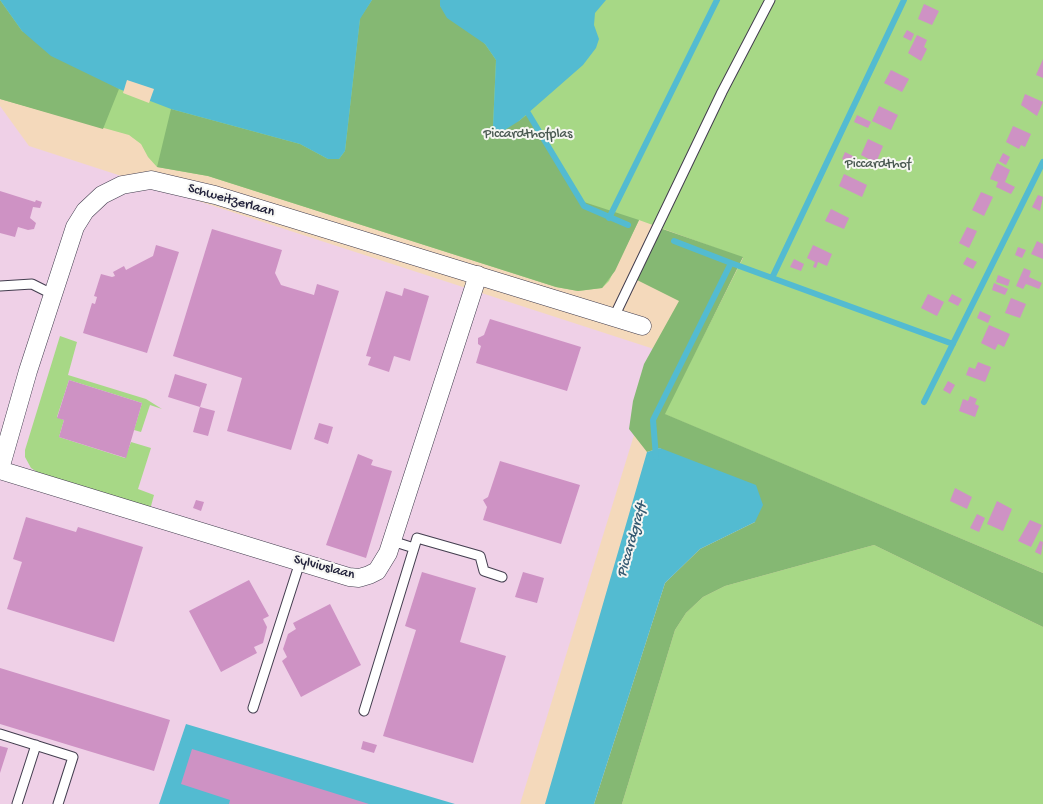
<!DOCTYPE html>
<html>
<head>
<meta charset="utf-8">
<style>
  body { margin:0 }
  canvas { display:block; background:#f4d9bb }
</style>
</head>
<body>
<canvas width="1043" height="804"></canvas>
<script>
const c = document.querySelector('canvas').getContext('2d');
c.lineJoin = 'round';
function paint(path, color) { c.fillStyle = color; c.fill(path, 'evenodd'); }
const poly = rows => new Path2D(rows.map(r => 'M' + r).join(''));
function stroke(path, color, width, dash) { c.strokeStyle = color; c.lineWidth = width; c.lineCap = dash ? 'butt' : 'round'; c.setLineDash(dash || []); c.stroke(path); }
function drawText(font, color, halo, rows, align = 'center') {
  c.font = font + ' "Gochi Hand",sans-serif'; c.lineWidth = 4; c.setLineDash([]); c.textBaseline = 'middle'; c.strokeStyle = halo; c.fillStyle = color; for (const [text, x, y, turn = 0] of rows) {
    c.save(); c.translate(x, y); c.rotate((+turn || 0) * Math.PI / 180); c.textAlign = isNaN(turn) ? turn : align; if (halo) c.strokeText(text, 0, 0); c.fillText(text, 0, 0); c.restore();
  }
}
paint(poly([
  [0,106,29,146,660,351,520,804,0,804]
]), '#efd0e7');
paint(poly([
  [0,0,1043,0,1043,573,664,414,743,258,639,220,609,281,602,288,578,291,556,287,208,176,157,167,148,157,141,144,129,135,0,99],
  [60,336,77,342,68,375,146,399,162,409,150,405,141,432,134,430,142,403,69,380,57,417,64,420,59,437,125,458,131,442,151,448,138,489,154,495,151,506,148,508,40,474,31,468,25,457,25,450],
  [874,545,1043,627,1043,804,622,804,675,630,686,613,703,597,725,586]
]), '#a7d886');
paint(poly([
  [0,0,22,31,119,89,103,129,0,99],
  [372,0,440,0,440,6,485,44,496,60,493,126,519,121,530,112,575,192,584,202,639,220,615,271,602,288,578,291,556,287,208,176,157,167,171,109,300,144,328,159,339,159,345,151,360,18],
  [654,226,743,257,665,414,1043,573,1043,627,874,545,725,586,703,597,686,613,675,630,622,804,594,804,665,583,700,549,755,522,660,448,647,452,629,429,633,401,644,364,679,301,633,278]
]), '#85b873');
paint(poly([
  [0,0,372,0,360,19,345,151,339,159,328,159,300,144,171,109,119,89,51,56,22,31],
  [440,0,606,0,595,13,594,25,599,39,596,48,583,65,519,121,500,133,494,131,493,126,496,60,485,44,447,18,440,6],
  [660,448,756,485,763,505,755,522,700,549,665,583,594,804,545,804,647,452],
  [186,724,455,804,159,804]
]), '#53bbd1');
paint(poly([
  [127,80,154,89,149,103,123,93]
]), '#f4d9bb');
stroke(poly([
  [528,113,584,206,628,225],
  [609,218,717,0],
  [731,263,953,344],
  [772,278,904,0],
  [924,402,1043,162],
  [656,457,653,420,731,263,674,241]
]), '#53bbd1', 6);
paint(poly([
  [924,4,939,11,932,25,918,19],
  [907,30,914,34,911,41,903,37],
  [917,35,927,40,924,47,927,49,921,61,908,53],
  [1043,59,1043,78,1036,75],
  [891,70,909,79,902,92,884,83],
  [1025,94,1043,102,1037,116,1021,105],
  [879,106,898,115,891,130,872,121],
  [857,115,871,122,868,128,854,122],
  [1013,126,1031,134,1025,147,1021,145,1019,149,1006,142],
  [868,139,883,146,876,163,861,155],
  [845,152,855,157,852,163,842,159],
  [1003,153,1010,157,1006,165,999,161],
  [997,163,1010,170,1005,182,1015,187,1011,194,996,187,998,182,990,179],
  [844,174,867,185,862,197,839,186],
  [0,191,35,202,36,200,42,202,40,208,33,207,30,218,36,223,34,229,28,230,18,227,15,237,0,233],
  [981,192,993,197,984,216,972,210],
  [1038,195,1043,197,1040,211,1032,207],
  [831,209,849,218,844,229,825,221],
  [967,227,977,231,969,248,959,243],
  [212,229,282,250,275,273,281,285,314,295,317,284,339,291,291,450,227,431,242,378,173,356],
  [1037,241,1043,244,1043,259,1031,254],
  [156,245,179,252,147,353,83,333,92,303,95,304,97,297,94,296,101,274,112,277,115,276,113,272,124,266,126,270,153,256],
  [813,245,832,254,827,266,818,262,816,268,813,267,815,262,807,258],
  [1018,247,1026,250,1022,258,1015,255],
  [967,257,977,262,973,269,963,264],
  [794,259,804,264,801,271,790,267],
  [1024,268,1031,271,1029,277,1042,283,1039,289,1026,284,1023,289,1016,286],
  [998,275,1010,280,1008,286,996,282],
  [994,283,1008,289,1005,295,992,290],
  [404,288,429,296,410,361,394,356,389,372,368,365,371,357,366,356,386,291,402,296],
  [928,294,944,302,937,316,921,308],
  [952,294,962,299,958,306,948,301],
  [1011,298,1026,304,1020,318,1005,313],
  [980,311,991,316,988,323,977,318],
  [490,319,581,347,567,391,476,363,481,346,478,344,478,338,484,335],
  [989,325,1010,334,1004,347,998,344,995,350,981,343],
  [978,362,991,367,985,382,966,375,969,367,975,369],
  [175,374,207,384,200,407,168,397],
  [69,380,142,403,126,458,59,437,64,420,57,418],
  [948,381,955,385,950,394,943,390],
  [970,396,977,399,975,404,979,406,975,417,959,411,963,399,968,401],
  [200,407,215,411,208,436,193,432],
  [319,423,333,427,328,444,314,439],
  [358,454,373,460,371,465,392,471,366,558,326,545],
  [500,461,580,485,561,544,483,520,487,507,483,500,488,497],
  [955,488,972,497,967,509,950,501],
  [196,500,204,502,201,511,193,508],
  [997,501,1012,509,1003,531,987,524],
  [977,514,985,518,979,532,970,528],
  [26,517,76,532,78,527,143,547,114,642,7,609,22,562,13,559],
  [1030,520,1042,525,1031,547,1018,541],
  [1040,541,1043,542,1041,555,1035,552],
  [422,572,476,588,460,642,506,656,473,763,383,736,416,630,405,626],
  [523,572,544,578,537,603,515,597],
  [249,580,269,616,263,619,267,627,263,643,254,647,257,653,221,672,189,611],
  [330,604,361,665,301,697,282,661,287,657,283,649,288,634,296,629,293,623],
  [0,668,170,720,154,771,0,724],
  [363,741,377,745,374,753,361,749],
  [0,746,8,748,0,773],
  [192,749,369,804,229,804,230,800,181,784]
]), '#ce92c4');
const service = poly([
  [0,286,32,284,52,294],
  [614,317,722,92,770,0],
  [392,541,414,548,417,538,480,556,484,571,502,577],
  [253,708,300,562],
  [364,711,414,548],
  [0,734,73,757,58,804],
  [17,804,36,745]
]);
const minor = poly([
  [0,469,28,371,75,227,85,211,102,195,122,185,151,180,215,195,642,326],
  [0,470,349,577,359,578,369,575,377,571,388,553,478,275]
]);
stroke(service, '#423d4e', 11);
stroke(minor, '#423d4e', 19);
stroke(service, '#fff', 9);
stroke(minor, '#fff', 18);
drawText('14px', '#4a5952', '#f6f6f2', [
  ["Piccardthofplas",528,135],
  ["Piccardthof",878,165]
]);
drawText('14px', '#22223b', '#f6f6f2', [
  ["Schweitzerlaan",231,201,16],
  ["Sylviuslaan",324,568,15]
]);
drawText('italic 15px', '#335870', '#f6f6f2', [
  ["Piccardgraft",633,540,-74]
]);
</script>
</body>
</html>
